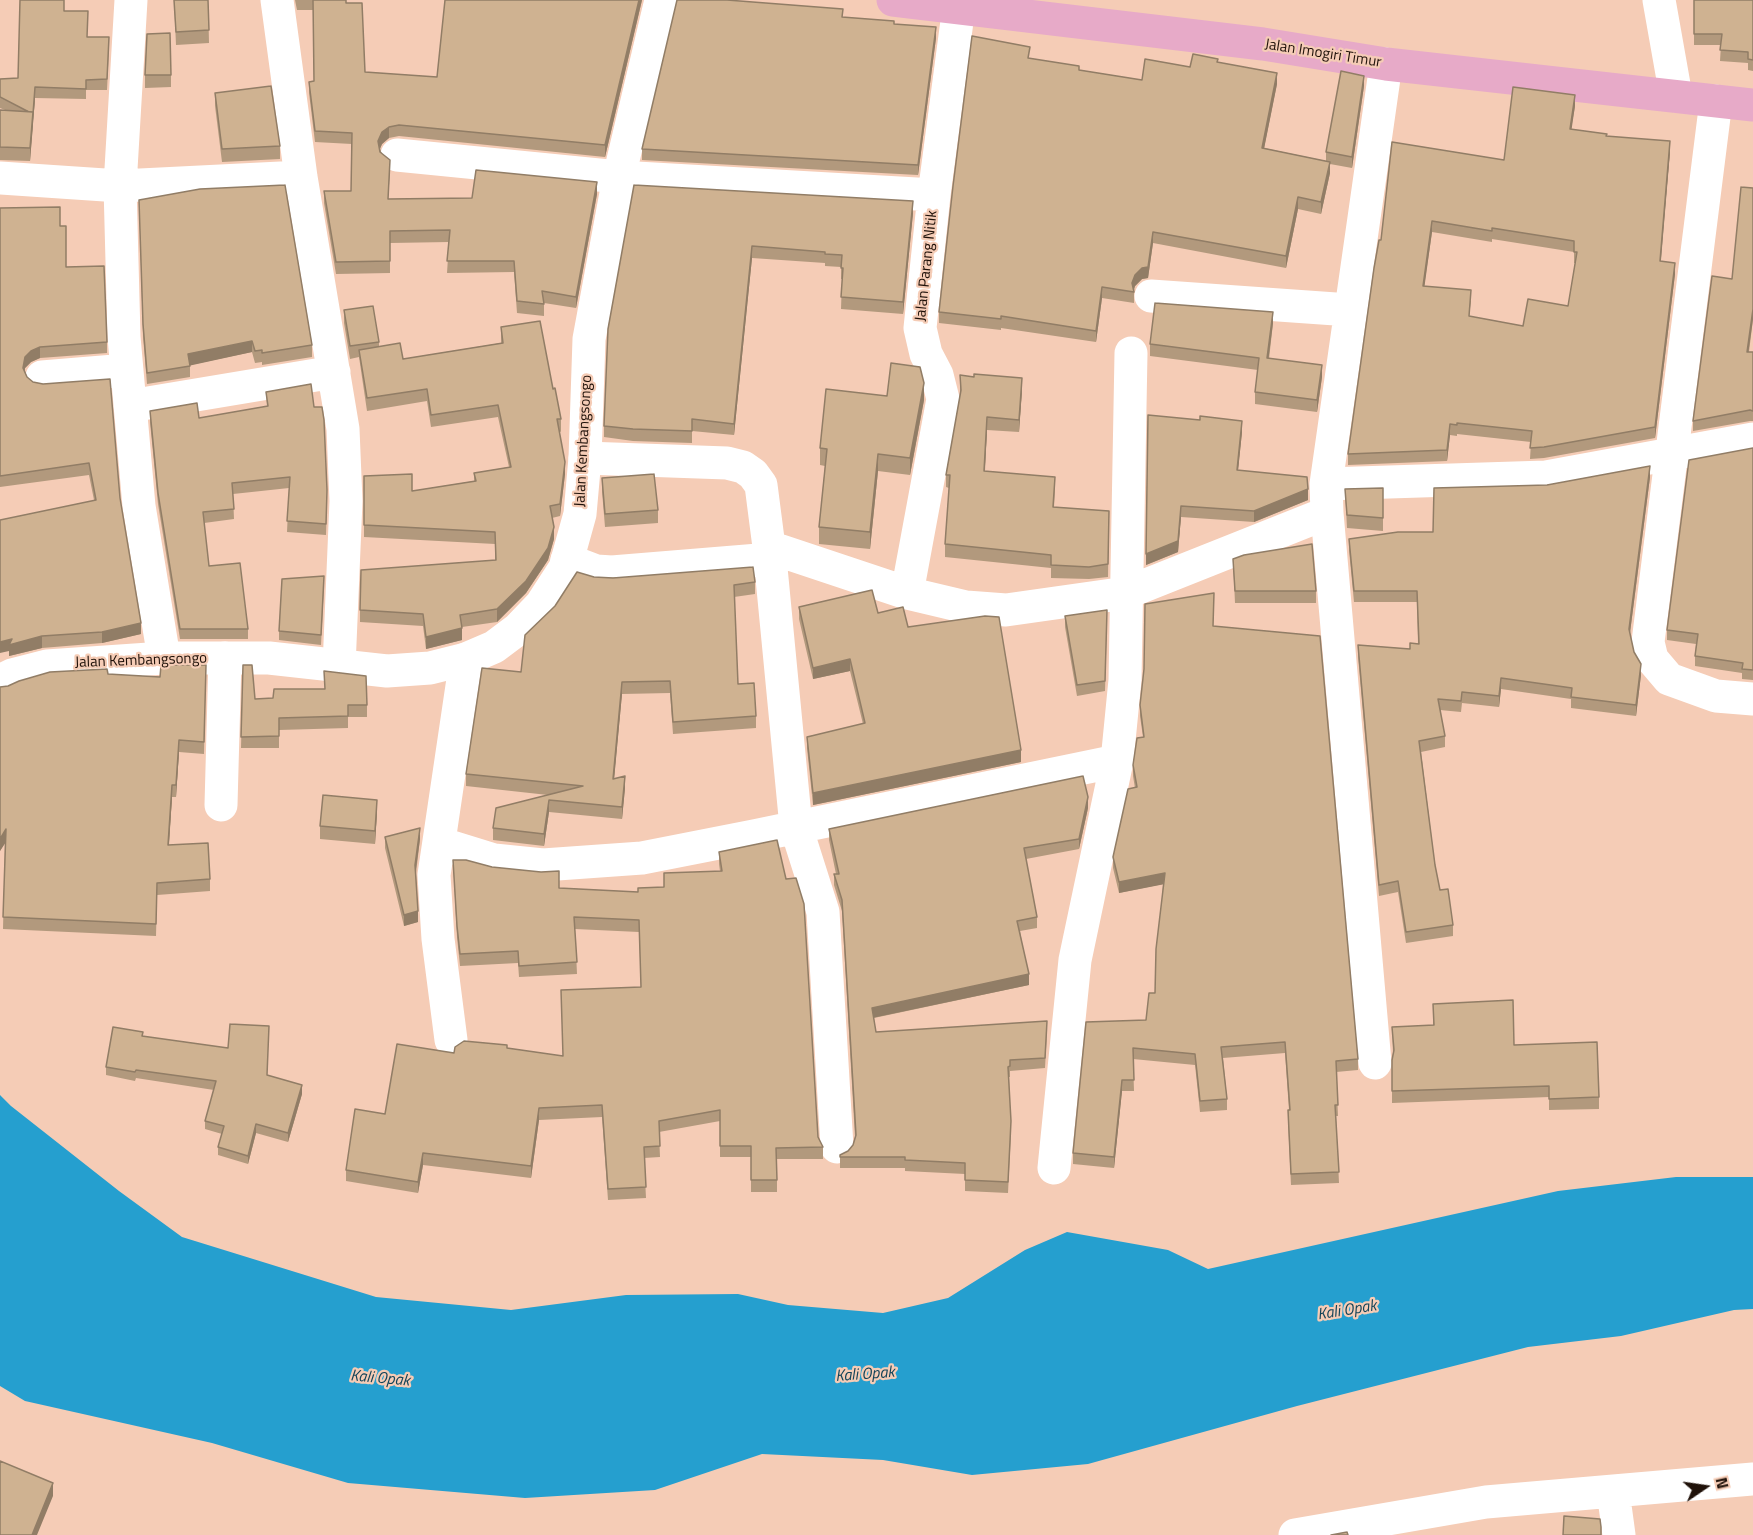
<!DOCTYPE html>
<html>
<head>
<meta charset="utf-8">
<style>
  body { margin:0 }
  #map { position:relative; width:1753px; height:1535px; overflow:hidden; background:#f5ccb6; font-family:"Titillium Web",sans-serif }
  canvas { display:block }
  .north { position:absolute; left:1675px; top:1457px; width:60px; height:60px; -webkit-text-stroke:4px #f5ccb6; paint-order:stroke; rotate:77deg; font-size:16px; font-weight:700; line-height:24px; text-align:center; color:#1f1109 }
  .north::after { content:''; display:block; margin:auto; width:21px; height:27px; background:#1f1109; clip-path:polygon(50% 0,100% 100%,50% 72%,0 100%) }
</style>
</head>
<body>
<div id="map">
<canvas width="1753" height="1535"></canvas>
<div class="north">N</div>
</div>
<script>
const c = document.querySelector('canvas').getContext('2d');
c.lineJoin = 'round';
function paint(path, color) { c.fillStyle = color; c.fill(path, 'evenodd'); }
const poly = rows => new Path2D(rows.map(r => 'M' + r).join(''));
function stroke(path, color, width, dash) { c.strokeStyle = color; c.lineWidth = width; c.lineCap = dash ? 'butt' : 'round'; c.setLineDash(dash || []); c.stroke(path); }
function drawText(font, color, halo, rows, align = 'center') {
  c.font = font + ' "Titillium Web",sans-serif'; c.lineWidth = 4.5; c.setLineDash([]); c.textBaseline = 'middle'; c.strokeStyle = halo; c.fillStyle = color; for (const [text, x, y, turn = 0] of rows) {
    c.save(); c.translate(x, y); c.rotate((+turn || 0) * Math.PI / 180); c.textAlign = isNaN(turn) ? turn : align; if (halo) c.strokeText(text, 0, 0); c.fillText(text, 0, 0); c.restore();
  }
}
paint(poly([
  [0,1095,11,1106,119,1191,182,1237,376,1297,511,1310,626,1295,738,1294,788,1305,883,1313,948,1298,1025,1250,1067,1232,1168,1250,1208,1269,1558,1191,1676,1177,1753,1177,1753,1309,1734,1310,1621,1336,1528,1347,1297,1406,1088,1464,972,1475,883,1460,762,1454,655,1490,525,1498,348,1483,212,1443,25,1401,0,1386]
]), '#259fcf');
stroke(poly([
  [131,0,120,186,124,337,139,506,164,658],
  [277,0,301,177,343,429,346,501,339,667],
  [1659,0,1676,96],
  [1716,101,1648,642,1652,659,1669,679,1716,696,1753,699],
  [397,155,619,177,934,195],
  [0,178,120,186,301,177],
  [1151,296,1350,310],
  [42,377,127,370],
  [130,406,334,372],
  [585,458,727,463,743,467,753,474,761,485,769,547,796,827,823,912,837,1147],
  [1326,484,1546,477,1753,439],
  [1327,513,1375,1063],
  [769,547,907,593,966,607,1006,610,1126,593,1327,513,1326,484,1386,64],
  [567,560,596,571,612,572,771,559],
  [907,593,943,399,937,375,926,354,920,328,934,195,959,6],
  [221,805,225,658],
  [439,843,494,860,543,865,642,858,754,836,1117,761],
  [451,1040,438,939,434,875,466,659],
  [1054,1168,1075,960,1117,761,1125,680,1131,353],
  [1613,1491,1619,1535],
  [1295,1535,1486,1502,1753,1479]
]), '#fff', 33);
stroke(poly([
  [0,681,12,675,47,666,164,658,269,658,387,671,430,668,466,659,494,647,518,629,541,605,565,568,580,514,585,458,589,339,619,177,661,0]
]), '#fff', 33);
stroke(poly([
  [893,0,1263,44,1386,64,1753,105]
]), '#e7aac8', 33);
paint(poly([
  [174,0,208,0,209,43,176,45],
  [295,0,346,0,346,3,365,72,437,77,445,0,642,0,605,157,399,136,389,138,382,144,380,149,390,172,388,199,472,198,597,194,576,308,544,303,544,316,517,313,514,272,447,273,449,242,390,243,390,273,336,274,324,203,324,191,351,191,352,144,315,142,309,93,309,82,314,81,313,10,297,10],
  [1694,0,1753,0,1753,71,1748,70,1748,63,1720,61,1721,45,1694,45],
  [727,1,843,17,936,38,918,175,642,160,642,149],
  [64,11,87,37,109,47,107,90,86,90,86,99,35,98,30,161,0,160,0,110,5,110,0,108,0,79,18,78],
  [1030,58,1079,70,1142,80,1190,67,1218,62,1277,84,1264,148,1326,161,1326,152,1364,86,1352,168,1330,164,1330,173,1321,214,1298,209,1286,268,1153,243,1148,278,1142,279,1135,286,1134,291,1134,303,1102,298,1096,342,1001,328,1001,330,939,323,939,312],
  [145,75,171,75,171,87,145,88],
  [215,93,280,146,280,159,222,162,215,106],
  [1575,106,1571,129,1607,136,1670,152,1660,262,1675,274,1655,438,1544,458,1530,459,1531,442,1457,434,1457,436,1450,435,1447,461,1348,465,1348,454,1381,240,1504,160],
  [1432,232,1492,242,1492,239,1574,252,1574,263,1575,263,1568,306,1523,326,1469,316,1471,301,1424,287],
  [634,185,913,213,903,314,841,309,842,279,841,279,841,267,825,266,825,263,752,258,734,435,692,431,692,443,633,441,604,437,604,426],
  [1753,188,1753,319,1749,352,1753,352,1753,421,1750,421,1693,431,1693,421,1732,279],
  [139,200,312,345,312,357,262,365,262,362,255,363,252,352,190,365,190,377,147,384,143,336],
  [0,208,60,226,66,267,107,342,107,353,40,358,31,362,25,368,25,371,27,377,120,498,141,634,102,643,42,648,9,656,9,651,94,500,89,475,0,487],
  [344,310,379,342,379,346,403,359,501,343,501,327,553,389,561,419,561,432,559,431,565,474,560,516,552,518,554,539,548,560,526,593,497,622,462,627,462,640,426,649,423,626,360,622,360,610,495,560,495,544,364,537,364,476,412,491,474,481,474,473,509,467,498,417,431,427,427,401,367,411,359,357,350,359,344,323],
  [1273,323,1269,359,1322,377,1317,412,1255,404,1255,392,1258,370,1150,356,1150,344],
  [960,375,1022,390,1019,432,987,430,985,471,1055,489,1054,507,1109,511,1108,577,1089,579,1051,578,1051,568,945,557,945,544,949,488,946,487,946,475,960,395],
  [266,392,314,407,327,501,326,535,287,532,289,488,233,494,234,519,204,523,209,566,248,629,248,639,180,639,158,504,150,422,150,411,199,418,267,407],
  [924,400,910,475,878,471,870,549,819,544,819,527,825,466,820,465,820,448],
  [1148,415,1242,432,1238,470,1308,500,1254,522,1181,517,1178,552,1146,565],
  [1753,448,1753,680,1742,679,1742,673,1695,666,1695,656,1696,644,1667,640,1667,630],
  [1650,477,1630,633,1634,652,1641,675,1636,716,1571,708,1571,699,1501,689,1499,707,1462,703,1461,712,1440,710,1445,736,1445,747,1421,752,1435,865,1440,890,1453,925,1453,936,1406,943,1398,892,1379,896,1358,656,1358,645,1410,649,1418,644,1417,602,1354,602,1349,550,1349,539,1433,532,1547,485],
  [602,478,658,510,658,523,605,527,602,491],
  [1383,488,1383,531,1347,528,1345,489],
  [1233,559,1316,591,1316,603,1235,603],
  [594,577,755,582,755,594,734,597,738,684,756,716,756,728,673,734,670,693,622,694,614,779,625,788,622,819,549,812,544,846,493,840,493,828,548,795,466,786,466,774,521,672],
  [324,585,321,645,279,640,279,631],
  [1214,604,1213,626,1358,1059,1358,1070,1336,1072,1338,1116,1336,1116,1339,1183,1291,1185,1288,1121,1288,1110,1289,1110,1285,1053,1223,1058,1227,1099,1227,1110,1200,1112,1195,1065,1133,1059,1134,1091,1122,1091,1114,1168,1073,1164,1073,1153,1146,1020,1155,993,1163,884,1119,893,1113,868,1113,857,1135,788,1133,776,1133,765,1143,737,1140,716,1140,705],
  [799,607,878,613,908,627,1021,762,813,805,807,748,807,737,863,724,850,671,813,679,799,619],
  [1065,616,1107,621,1105,691,1077,696,1065,627],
  [206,665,204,754,179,752,176,797,172,797,169,845,210,879,210,891,157,895,156,936,3,929,5,842,0,851,0,687,108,674,160,677],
  [243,665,255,699,367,705,367,717,348,717,348,728,279,730,279,748,241,748],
  [1088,808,1079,849,1026,859,1037,917,1037,928,1020,931,1029,985,874,1018,876,1032,1047,1032,1045,1068,1010,1071,1010,1077,1009,1077,1011,1132,1008,1193,965,1191,965,1174,905,1171,905,1168,840,1168,840,1155,848,1151,853,1145,855,1137,842,911,834,885,834,874,836,874,829,840,829,829],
  [377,812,375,844,320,839,320,826],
  [385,837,420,839,416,873,418,922,404,926,385,848],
  [719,852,818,1137,823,1147,823,1159,777,1159,777,1192,751,1192,751,1157,720,1157,720,1121,659,1132,660,1157,644,1158,646,1198,608,1200,602,1117,539,1120,531,1178,423,1165,418,1193,346,1181,346,1170,385,1114,454,1053,507,1048,562,1056,641,987,639,932,575,929,577,974,519,977,518,963,460,966,457,937,453,860,559,888,638,892,664,887,720,871,719,864],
  [1433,1004,1514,1045,1599,1097,1599,1109,1549,1110,1549,1097,1392,1103,1392,1060,1393,1053,1392,1027,1433,1025],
  [143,1036,267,1075,302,1094,288,1142,256,1133,248,1164,218,1155,218,1147,222,1134,205,1129,205,1121,214,1090,136,1078,135,1081,106,1075,106,1067]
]), '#b2997d');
paint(poly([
  [639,0,642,0,605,157,605,145],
  [936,27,936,38,918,175,918,165],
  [1277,73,1277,84,1262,159,1262,148],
  [1364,76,1364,86,1352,168,1352,157],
  [35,87,35,98,33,124,33,114],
  [1575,95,1575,106,1570,140,1570,129],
  [33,112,33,125,30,161,30,148],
  [389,127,389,138,382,144,378,153,378,141,382,132],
  [1670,141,1670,152,1660,272,1660,261],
  [1330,162,1330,173,1321,214,1321,202],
  [597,182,597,194,576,308,576,297],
  [1298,197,1298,209,1286,268,1286,256],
  [913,201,913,213,903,314,903,302],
  [1432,221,1432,232,1423,297,1423,286],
  [1153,232,1153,243,1148,278,1142,279,1135,286,1133,291,1132,283],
  [752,246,752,258,734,435,734,424],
  [1675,263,1675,274,1655,438,1655,427],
  [1102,287,1102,298,1096,342,1096,331],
  [1753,309,1753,319,1747,362,1747,352],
  [1273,312,1273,323,1267,370,1267,358],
  [252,341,252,352,188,366,188,354],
  [40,347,40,358,31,362,25,368,23,379,23,368,25,357,31,351],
  [1322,365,1322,377,1317,412,1317,400],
  [1022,378,1022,390,1019,432,1019,420],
  [924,383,924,400,910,475,910,458],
  [987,417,987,430,984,483,984,471],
  [1242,421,1242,432,1237,481,1237,470],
  [1450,424,1450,435,1447,461,1447,450],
  [878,454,878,471,870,549,870,532],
  [565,462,565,474,560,516,560,504],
  [1650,466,1650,477,1629,640,1629,629],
  [1308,489,1308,500,1254,522,1254,511],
  [1181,506,1181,517,1178,552,1146,565,1146,554],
  [554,527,554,539,548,560,526,593,497,622,497,609],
  [141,623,141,634,102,643,102,632],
  [462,628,462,640,426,649,426,637],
  [42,636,42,648,9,656,9,651,0,653,0,642,12,639],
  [850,659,850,671,813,679,813,668],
  [1641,664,1641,675,1636,716,1636,705],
  [1501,678,1501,689,1499,707,1499,696],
  [622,682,622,694,613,791,613,779],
  [179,740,179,752,176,797,176,785],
  [1021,750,1021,762,813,805,813,793],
  [625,776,625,788,622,819,622,807],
  [172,785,172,797,168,858,168,845],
  [1088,797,1088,808,1079,849,1079,839],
  [377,800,377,812,375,844,375,831],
  [549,800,549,812,544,846,544,834],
  [420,828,420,839,415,876,415,865],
  [6,829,6,842,0,851,0,839],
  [1165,873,1165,884,1119,893,1119,882],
  [418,911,418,922,404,926,404,915],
  [1029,974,1029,985,872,1018,872,1008],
  [1122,1080,1122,1091,1114,1168,1114,1157],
  [302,1085,302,1094,288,1142,288,1133],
  [539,1108,539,1120,531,1178,531,1166],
  [256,1124,256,1133,248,1164,248,1156],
  [423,1153,423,1165,418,1193,418,1182],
  [53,1483,53,1496,37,1535,32,1535]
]), '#917d66');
const building = poly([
  [20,0,64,0,64,11,88,11,87,37,109,37,107,79,86,80,86,89,35,87,33,114,33,112,29,112,0,97,0,79,18,78,20,0],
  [174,0,208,0,209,30,176,32,174,0],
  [313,0,346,0,346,3,362,3,365,72,437,77,445,0,639,0,605,145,399,125,389,127,382,132,378,141,380,152,390,160,388,199,472,198,476,170,597,182,576,297,542,291,544,304,517,301,514,261,447,261,450,230,390,231,390,261,336,262,324,191,351,191,352,133,315,131,309,82,314,81,313,0],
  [677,0,727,0,843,9,842,17,894,21,894,24,936,27,918,165,642,149,677,0],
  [1694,0,1753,0,1753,60,1748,59,1748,52,1720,50,1722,34,1694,34,1694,0],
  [170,33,171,75,145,75,147,34,170,33],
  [972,36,1030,47,1028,58,1079,66,1079,70,1142,80,1145,59,1190,67,1193,54,1218,59,1217,62,1277,73,1262,148,1330,162,1321,202,1298,197,1286,256,1153,232,1148,267,1142,268,1135,275,1132,283,1134,292,1102,287,1096,331,1001,316,1001,319,939,312,953,186,972,36],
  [1341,71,1364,76,1352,157,1326,152,1341,71],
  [271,86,280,146,222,149,215,93,271,86],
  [1513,87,1575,95,1570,129,1607,134,1606,136,1670,141,1660,261,1675,263,1655,427,1544,447,1530,448,1532,431,1457,423,1457,425,1450,424,1447,450,1348,454,1374,268,1379,240,1381,240,1392,142,1504,160,1513,87],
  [1432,221,1492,231,1492,228,1574,241,1574,252,1577,252,1568,306,1528,299,1523,326,1469,316,1471,290,1423,286,1432,221],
  [0,110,33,112,30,148,0,147,0,110],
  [285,185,312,345,262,353,262,350,255,351,252,341,188,354,190,366,147,373,143,324,139,200,200,189,285,185],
  [634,185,913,201,903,302,841,297,843,268,841,268,842,255,825,254,825,252,752,246,734,424,692,419,692,431,633,429,604,426,608,329,634,185],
  [1741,187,1753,188,1753,309,1747,352,1753,352,1753,411,1750,410,1693,421,1712,276,1732,279,1741,187],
  [60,207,60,226,66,226,66,267,104,266,107,342,40,347,31,351,25,357,23,368,27,377,33,382,43,384,110,379,120,498,141,623,102,632,42,636,9,645,12,639,0,642,0,520,96,500,89,463,0,476,0,208,60,207],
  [1155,303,1273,312,1267,358,1322,365,1317,400,1255,392,1259,358,1150,344,1155,303],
  [373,306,379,342,350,346,344,310,373,306],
  [540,321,553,389,555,388,561,419,557,419,565,462,560,504,550,506,554,527,548,548,526,581,497,609,460,615,462,628,426,637,423,614,360,610,361,570,496,560,495,532,364,525,364,476,412,474,412,491,476,481,474,473,511,467,498,405,431,415,427,389,367,398,359,350,400,343,403,359,503,343,501,327,540,321],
  [891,363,920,367,924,383,910,458,878,454,870,532,819,527,827,449,820,448,826,389,887,396,891,363],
  [974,374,1022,378,1019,420,987,417,984,471,1055,477,1053,507,1109,511,1108,564,1089,567,1051,565,1051,555,945,544,950,475,946,475,961,390,960,375,974,377,974,374],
  [311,384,314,407,322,407,324,420,327,490,326,524,287,521,290,477,232,483,234,509,203,512,209,566,240,563,248,629,180,629,158,493,150,411,197,403,199,418,268,406,266,392,311,384],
  [1148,415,1200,420,1200,416,1242,421,1237,470,1307,477,1308,489,1254,511,1181,506,1178,541,1146,554,1148,415],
  [1753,448,1753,670,1742,669,1743,663,1695,656,1698,634,1667,630,1689,460,1753,448],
  [1650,466,1629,629,1634,652,1641,664,1636,705,1571,697,1572,688,1501,678,1499,696,1462,692,1461,701,1438,699,1445,736,1419,741,1435,865,1440,890,1448,889,1453,925,1406,932,1398,881,1379,885,1358,645,1410,649,1410,643,1419,644,1417,591,1354,591,1349,539,1398,532,1433,532,1434,488,1547,485,1650,466],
  [654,474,658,510,605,514,602,478,654,474],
  [1383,488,1383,518,1347,515,1345,489,1383,488],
  [1312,544,1316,591,1235,591,1233,559,1244,555,1312,544],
  [753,567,755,582,734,585,738,684,754,683,756,716,673,722,670,681,622,682,613,779,625,776,622,807,549,800,544,834,493,828,496,808,583,786,466,774,482,668,521,672,525,635,555,606,577,572,594,577,613,578,753,567],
  [324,576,321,635,279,631,282,579,324,576],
  [872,590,878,613,903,607,908,627,985,616,999,617,1021,750,813,793,807,737,865,723,850,659,813,668,799,607,872,590],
  [1214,593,1213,626,1320,636,1358,1059,1336,1061,1338,1105,1335,1105,1339,1172,1291,1174,1288,1110,1290,1110,1285,1042,1221,1047,1227,1099,1200,1101,1195,1054,1133,1048,1134,1080,1122,1080,1114,1157,1073,1153,1086,1022,1146,1020,1149,993,1155,993,1156,949,1165,873,1119,882,1113,857,1128,789,1137,787,1133,765,1137,738,1144,737,1140,705,1144,669,1145,604,1214,593],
  [1107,610,1105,681,1077,685,1065,616,1107,610],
  [161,665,206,665,204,742,179,740,176,785,172,785,168,845,208,843,210,879,157,883,156,924,3,917,6,829,0,839,0,687,8,686,19,681,50,672,107,669,108,674,160,677,161,665],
  [243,665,252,665,255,699,273,698,274,689,325,689,324,671,366,676,367,705,348,705,348,716,279,718,279,736,241,737,243,665],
  [1083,776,1088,797,1079,839,1024,848,1037,917,1017,921,1029,974,872,1008,876,1032,1047,1021,1045,1058,1010,1060,1010,1066,1008,1067,1011,1121,1008,1182,965,1180,965,1163,905,1160,905,1157,840,1157,840,1155,848,1151,853,1145,856,1135,842,900,834,874,839,874,829,829,1083,776],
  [323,795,377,800,375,831,320,826,323,795],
  [420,828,415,865,418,911,404,915,385,837,420,828],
  [777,840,786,879,796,878,804,904,818,1137,823,1147,776,1148,777,1180,751,1180,751,1146,720,1146,720,1110,659,1121,660,1146,644,1147,646,1187,608,1189,602,1105,539,1108,531,1166,423,1153,418,1182,346,1170,355,1109,385,1114,397,1044,454,1053,455,1047,464,1041,507,1045,507,1048,563,1056,561,990,641,987,639,920,574,917,577,962,519,966,518,951,460,954,457,926,453,860,466,860,492,867,541,872,559,871,559,888,638,892,638,888,664,887,664,873,722,871,719,852,777,840],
  [1513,1000,1514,1045,1597,1042,1599,1097,1549,1099,1549,1086,1392,1091,1392,1060,1394,1050,1392,1027,1434,1025,1433,1004,1513,1000],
  [230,1024,269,1026,267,1075,302,1085,288,1133,256,1124,248,1156,218,1147,224,1126,205,1121,216,1081,136,1070,135,1072,106,1067,113,1027,143,1032,142,1036,228,1048,230,1024],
  [0,1461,53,1483,32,1535,0,1535,0,1461],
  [1564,1516,1600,1519,1601,1527,1601,1535,1563,1535,1564,1516],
  [1347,1532,1348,1535,1331,1535,1347,1532]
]);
paint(building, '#cfb291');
stroke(building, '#917d66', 1.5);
drawText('15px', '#1f1109', '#f5ccb6', [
  ["Jalan Imogiri Timur",1323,54,9],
  ["Jalan Parang Nitik",927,266,-84],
  ["Jalan Kembangsongo",584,441,-87],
  ["Jalan Kembangsongo",141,661,-2]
]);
drawText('italic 16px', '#134358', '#f5ccb6', [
  ["Kali Opak",1347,1311,-9],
  ["Kali Opak",865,1375,-4],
  ["Kali Opak",380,1379,5]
]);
</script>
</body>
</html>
